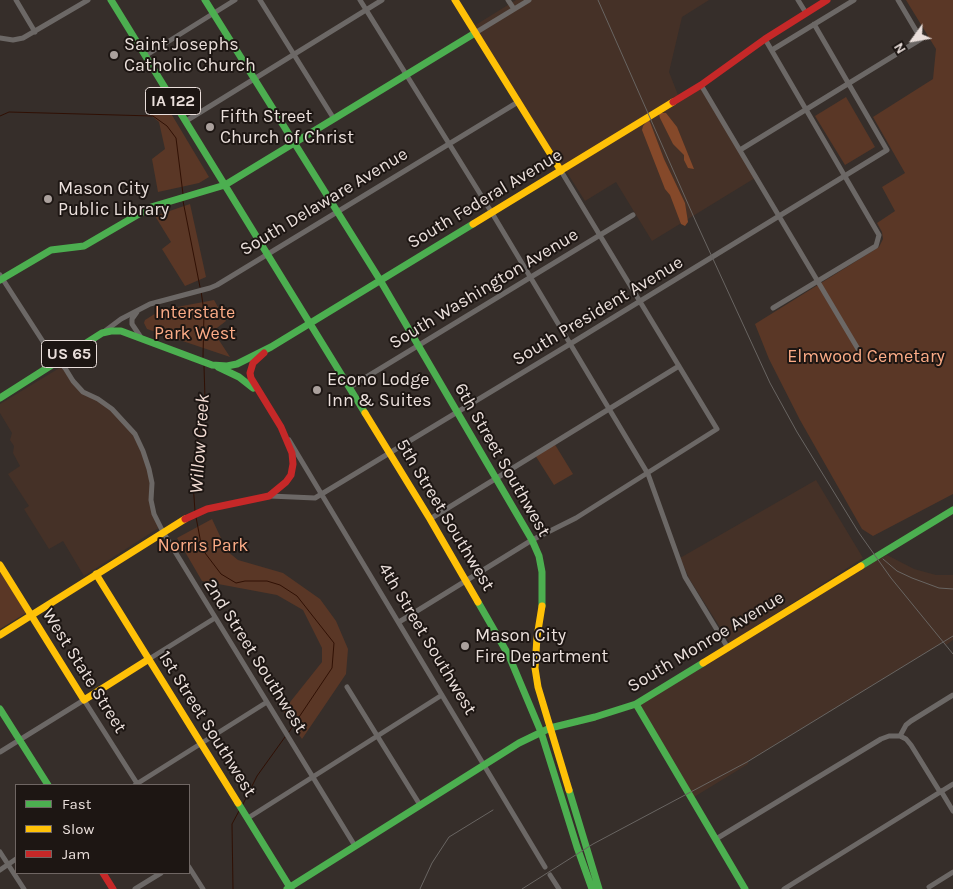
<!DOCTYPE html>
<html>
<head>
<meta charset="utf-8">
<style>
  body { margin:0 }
  #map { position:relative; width:953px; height:889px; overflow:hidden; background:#362e2a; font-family:Karla,sans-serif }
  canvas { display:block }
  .legend { position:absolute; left:15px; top:784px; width:175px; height:90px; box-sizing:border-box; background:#1d1613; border:1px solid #6f6663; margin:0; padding:6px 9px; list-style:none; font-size:15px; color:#eadfdb }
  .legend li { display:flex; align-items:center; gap:10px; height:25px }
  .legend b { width:25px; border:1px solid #6f6663 }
  .north { position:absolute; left:888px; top:15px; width:50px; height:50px; -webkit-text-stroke:4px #1d1613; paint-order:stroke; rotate:238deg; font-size:14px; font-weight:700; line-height:20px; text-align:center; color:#eadfdb }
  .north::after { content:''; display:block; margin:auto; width:18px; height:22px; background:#eadfdb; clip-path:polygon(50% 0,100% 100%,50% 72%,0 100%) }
</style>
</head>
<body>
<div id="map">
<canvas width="953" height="889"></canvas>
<ul class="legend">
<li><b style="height:6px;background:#4caf50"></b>Fast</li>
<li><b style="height:6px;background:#ffc107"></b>Slow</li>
<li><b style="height:6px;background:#c62828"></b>Jam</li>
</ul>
<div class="north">N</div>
</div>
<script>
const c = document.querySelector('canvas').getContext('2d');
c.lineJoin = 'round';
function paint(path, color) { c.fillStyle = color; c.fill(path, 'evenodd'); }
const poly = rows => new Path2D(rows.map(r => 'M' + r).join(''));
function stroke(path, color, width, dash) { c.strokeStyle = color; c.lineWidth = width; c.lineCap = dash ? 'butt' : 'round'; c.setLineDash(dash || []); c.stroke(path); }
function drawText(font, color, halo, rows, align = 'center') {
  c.font = font + ' Karla,sans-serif'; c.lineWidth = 4; c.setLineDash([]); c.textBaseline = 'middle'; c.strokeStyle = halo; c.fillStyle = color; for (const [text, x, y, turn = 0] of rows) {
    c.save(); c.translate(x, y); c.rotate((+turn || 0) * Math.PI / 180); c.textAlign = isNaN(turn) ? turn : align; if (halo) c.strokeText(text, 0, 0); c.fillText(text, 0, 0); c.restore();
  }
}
paint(poly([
  [516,0,709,0,682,17,669,72,678,95,562,167,474,26],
  [700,87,755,178,652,241,616,182,585,201,566,171],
  [61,367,83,392,112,409,135,434,149,469,151,500,160,527,84,576,63,541,49,549,24,509,29,506,8,474,20,466,13,453,14,446,10,440,12,433,0,413,0,404],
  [816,480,863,558,730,643,690,580,680,558],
  [887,555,914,569,936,575,953,575,953,640,946,645,943,642,748,761,748,764,694,797,639,706,874,562]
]), '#453127');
paint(poly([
  [906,0,953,0,953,494,873,536,862,529,800,420,769,359,755,324,879,247,883,239,882,232,877,223,895,211,882,187,905,173,873,117,933,79,936,49],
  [846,97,875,147,845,165,815,116],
  [163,100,209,177,199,183,158,192,152,159,165,149,159,122,147,112],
  [190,204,206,277,185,286,162,249,171,242,155,216],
  [214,300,226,321,213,331,230,357,147,329,144,323,145,320,161,310],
  [554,443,573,474,554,485,535,455],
  [212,519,227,551,238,560,283,573,320,599,336,621,348,649,346,674,302,739,283,711,322,662,322,648,303,610,277,595,202,581,177,538],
  [0,571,26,613,0,629]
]), '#5a3726');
paint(poly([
  [661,113,666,113,677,127,694,169,688,168,684,160,684,155,673,144,660,118,659,114],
  [648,120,650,122,664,159,685,203,688,222,685,226,681,224,670,195,665,189,642,130,643,126]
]), '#85492a');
stroke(poly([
  [0,116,9,112,153,116,167,126,176,138,183,194],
  [183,201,200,287],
  [201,291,204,311,203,357],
  [195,511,193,483,194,462,205,399,204,366],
  [196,517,202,549,221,574,236,583,245,581,267,581,280,585,297,596,334,643,332,668,289,732],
  [242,806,257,776,285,737],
  [233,889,232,824,239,811]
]), '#301004', 1);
stroke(poly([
  [16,0,35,32],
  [260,0,334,119],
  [360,0,492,213,648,474,685,577,728,648],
  [508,0,514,9],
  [798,0,806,13],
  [475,33,529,0],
  [0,38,13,40,23,38,88,0],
  [765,39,879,235,876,246,773,308],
  [772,50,854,0],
  [145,56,235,0],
  [701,85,858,349],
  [186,121,382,0],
  [740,150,921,39,898,0],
  [0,275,51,354,65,368,73,381,83,392,98,399,112,409,135,434,143,451,149,469,152,483,151,500,154,514,163,532,355,846],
  [137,312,132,319,132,324,140,336],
  [105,331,121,319,150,304,210,288,217,285,518,102],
  [350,387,633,215],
  [289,440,545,867],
  [270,496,315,498,570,344,887,150,814,24],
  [430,519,679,366],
  [399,622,532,540,576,518,717,429,561,171],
  [149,659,215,618],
  [347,687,420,805],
  [900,736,906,739,911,745,940,792],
  [0,752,84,700,138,785],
  [135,785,267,702],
  [941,791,953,811],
  [248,818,442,695],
  [716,839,881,739,889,736,900,736,906,725,911,721,953,695],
  [0,852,24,889],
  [189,867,203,889],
  [0,870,16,859],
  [550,875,559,889],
  [929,887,953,872],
  [135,889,161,873],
  [784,889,953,784]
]), '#6c6866', 5);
stroke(poly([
  [111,0,365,413],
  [205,0,380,280,532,540,539,556,542,572,542,606],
  [0,280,51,250,84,246,151,207,225,185,475,33],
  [218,367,239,377,253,388],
  [0,398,102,333,111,331,121,331,212,365,227,366,237,364,271,347,473,224],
  [861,566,953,510],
  [478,602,509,656,541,732,577,847,592,889],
  [636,704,745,889],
  [0,709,48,785],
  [569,790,599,889],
  [238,803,291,889],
  [287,889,519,743,550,728,595,717,636,704,703,663]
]), '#4caf50', 7);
stroke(poly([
  [455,0,561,171],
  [473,224,673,102],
  [365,413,430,519,478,602],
  [0,565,84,700,149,659],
  [96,574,238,803],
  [542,606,537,637,535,668,538,687,569,790],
  [0,635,185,519],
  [703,663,861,566]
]), '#ffc107', 7);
stroke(poly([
  [673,102,701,85,765,39,827,0],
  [185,519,207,509,269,496,286,482,291,475,293,464,292,453,281,427,251,378,250,373,253,363,264,353],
  [103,873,113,889]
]), '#c62828', 7);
stroke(poly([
  [598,0,696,222,770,383,797,432,859,533,891,578,953,654],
  [883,559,897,571,912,578,939,588,953,589],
  [420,889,432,863,449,837,493,810],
  [522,889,593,844,747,762,953,636]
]), '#696562', 1);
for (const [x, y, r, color] of [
  [114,55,5,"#aba19d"],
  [210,127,5,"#aba19d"],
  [48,199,5,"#aba19d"],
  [317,390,5,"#aba19d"],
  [465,646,5,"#aba19d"]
]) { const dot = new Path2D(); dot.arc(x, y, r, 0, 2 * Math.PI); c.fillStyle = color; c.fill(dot); stroke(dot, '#1d1613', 2); }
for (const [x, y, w] of [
  [173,101,55],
  [69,354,55]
]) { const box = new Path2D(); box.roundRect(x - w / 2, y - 13.5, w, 27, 4); c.fillStyle = '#1d1613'; c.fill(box); stroke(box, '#eadfdb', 1); }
drawText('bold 16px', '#eadfdb', null, [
  ["IA 122",173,101],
  ["US 65",69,354]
]);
drawText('18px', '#eadfdb', '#1d1613', [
  ["Saint Josephs",124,45],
  ["Catholic Church",124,66],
  ["Fifth Street",220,117],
  ["Church of Christ",220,138],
  ["Mason City",58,189],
  ["Public Library",58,210],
  ["Econo Lodge",327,380],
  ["Inn & Suites",327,401],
  ["Mason City",475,636],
  ["Fire Department",475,657]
], 'left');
drawText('18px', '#eadfdb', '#1d1613', [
  ["South Federal Avenue",485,199,-31],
  ["South Delaware Avenue",324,202,-31],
  ["South Washington Avenue",484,289,-31],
  ["South President Avenue",598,311,-31],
  ["6th Street Southwest",502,460,60],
  ["5th Street Southwest",445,515,59],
  ["4th Street Southwest",427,639,59],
  ["South Monroe Avenue",706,642,-31],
  ["2nd Street Southwest",255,656,58],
  ["West State Street",84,671,58],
  ["1st Street Southwest",207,724,58]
]);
drawText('18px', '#fcac87', '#1d1613', [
  ["Interstate",195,313],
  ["Park West",195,334],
  ["Elmwood Cemetary",866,357],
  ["Norris Park",203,546]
]);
drawText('italic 19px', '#f3ddd4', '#1d1613', [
  ["Willow Creek",200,444,-86]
]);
</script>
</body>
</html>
